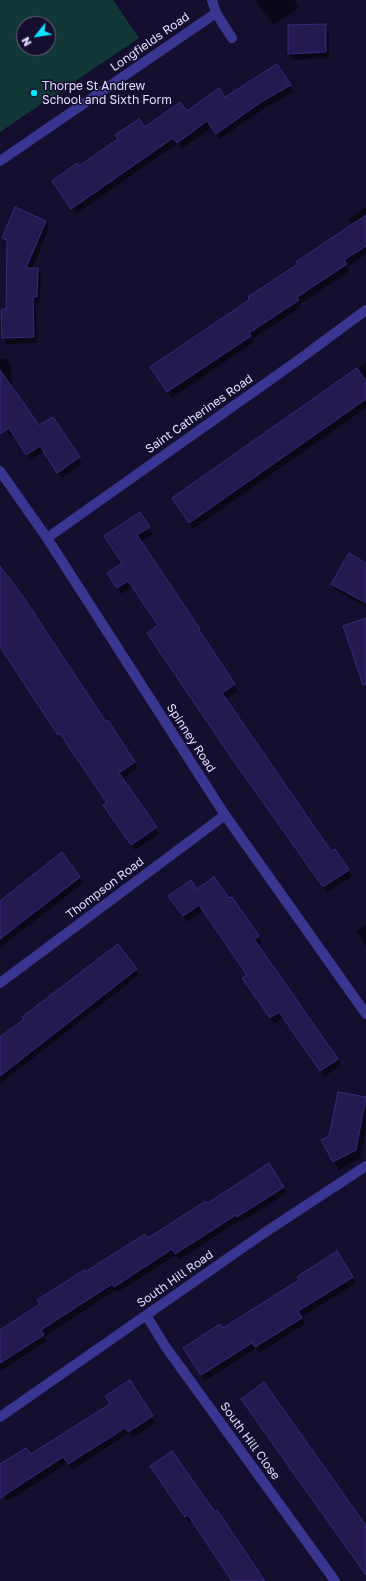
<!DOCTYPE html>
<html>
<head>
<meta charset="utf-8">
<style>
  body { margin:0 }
  #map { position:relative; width:366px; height:1581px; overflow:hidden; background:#140f2e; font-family:"Golos Text",sans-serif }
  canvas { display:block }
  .north { position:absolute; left:16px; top:16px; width:40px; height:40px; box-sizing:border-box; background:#140f2e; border:1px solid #666182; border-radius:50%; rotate:240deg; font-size:11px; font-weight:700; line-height:16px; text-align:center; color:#e0dcff }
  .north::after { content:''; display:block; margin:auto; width:14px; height:18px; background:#08e7ff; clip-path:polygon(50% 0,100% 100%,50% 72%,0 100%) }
</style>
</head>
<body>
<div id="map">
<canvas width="366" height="1581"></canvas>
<div class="north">N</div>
</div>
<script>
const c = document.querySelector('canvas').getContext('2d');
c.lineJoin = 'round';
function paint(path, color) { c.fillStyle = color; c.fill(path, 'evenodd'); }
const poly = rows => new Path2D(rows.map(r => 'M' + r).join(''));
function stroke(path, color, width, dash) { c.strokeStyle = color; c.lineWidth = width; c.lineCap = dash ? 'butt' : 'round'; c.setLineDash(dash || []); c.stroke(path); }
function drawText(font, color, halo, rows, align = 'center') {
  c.font = font + ' "Golos Text",sans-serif'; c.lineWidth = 3; c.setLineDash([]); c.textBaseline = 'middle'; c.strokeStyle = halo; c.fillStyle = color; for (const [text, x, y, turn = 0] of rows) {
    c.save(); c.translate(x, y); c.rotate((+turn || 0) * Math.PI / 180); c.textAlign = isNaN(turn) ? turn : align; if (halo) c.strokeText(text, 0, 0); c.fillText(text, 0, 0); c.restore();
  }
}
paint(poly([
  [0,0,113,0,139,38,0,132],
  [24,24,48,24,48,48,24,48]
]), '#113837');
paint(poly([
  [255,0,295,0,299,8,273,25],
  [325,25,329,31,329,58,293,60,289,53],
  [290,86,293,92,265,108,220,139,212,127,182,149,178,143,76,214,57,187,79,167,144,129,225,98],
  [366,207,366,254,347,267,350,271,300,304,301,307,252,339,254,342,172,398,155,373,251,300,352,226,348,219],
  [46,221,49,228,32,269,37,269,41,275,40,303,36,303,37,343,6,344,3,337,7,310,8,245,3,238],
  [6,358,10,364,13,390,39,427,53,418,82,464,62,478,44,451,30,460,13,434,10,436,0,422,0,359],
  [366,363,366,408,193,529,173,498],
  [140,514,153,534,140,542,199,629,202,636,238,691,225,700,330,853,348,870,352,876,327,893,237,766,158,625,132,587,121,594,112,580,123,564],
  [366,564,366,607,336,590,332,584],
  [0,567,138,768,122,779,159,834,135,850,108,812,108,804,65,739,63,741,0,646],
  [80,877,83,883,0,948,0,901],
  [197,890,229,900,231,898,262,943,257,946,341,1065,324,1077,284,1017,274,1024,247,985,248,976,203,911,187,922,173,903],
  [366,924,366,946,356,931],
  [118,945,139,975,0,1084,0,1037],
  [365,1098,366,1129,360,1158,339,1170,322,1141,330,1136],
  [283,1187,287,1193,242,1222,240,1220,179,1260,176,1255,118,1292,116,1290,44,1337,47,1341,2,1370,0,1369,0,1331,41,1305,85,1273,148,1240,208,1204],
  [352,1277,356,1283,301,1318,305,1324,259,1353,256,1348,205,1381,188,1354,223,1330],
  [130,1381,156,1423,132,1438,129,1433,72,1470,68,1463,8,1501,0,1488,0,1465,30,1456,111,1404],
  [155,1473,258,1572,260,1571,266,1581,235,1581,192,1520,189,1522]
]), '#0007');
const building = poly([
  [326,24,326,52,288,54,288,25,326,24],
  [277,64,291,85,261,102,216,134,207,121,177,143,173,138,71,209,52,181,77,163,79,166,118,139,115,135,139,119,145,127,180,102,187,111,219,88,225,97,277,64],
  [15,207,46,221,26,268,38,268,37,297,33,297,34,337,2,338,1,309,6,309,7,240,2,238,15,207],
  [366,215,366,246,344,260,347,264,297,297,299,300,249,333,251,336,167,392,150,367,249,300,248,297,298,264,296,262,366,215],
  [357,368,366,381,366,399,189,523,172,498,357,368],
  [0,370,39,425,53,417,80,457,57,473,40,446,26,455,9,428,0,434,0,370],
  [140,512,150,527,137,535,200,629,199,630,235,684,222,693,331,851,335,849,349,870,323,887,233,760,147,633,158,625,128,581,117,588,107,573,122,563,104,536,140,512],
  [349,553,366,563,366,603,331,584,349,553],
  [0,566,26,601,106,722,108,720,135,762,119,773,157,827,131,845,103,805,107,803,60,734,58,735,0,647,0,566],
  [366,618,366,684,363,685,343,626,366,618],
  [62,852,80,877,0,939,0,901,62,852],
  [214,877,229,898,232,897,259,936,254,939,338,1059,320,1071,279,1012,270,1018,242,978,247,975,199,905,183,916,168,896,191,880,197,889,214,877],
  [118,944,137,969,0,1076,0,1037,24,1019,22,1017,118,944],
  [338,1092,366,1097,356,1150,333,1162,321,1140,329,1136,338,1092],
  [269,1163,284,1187,237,1217,236,1215,175,1254,172,1249,114,1287,112,1284,41,1330,44,1335,0,1363,0,1330,40,1304,37,1300,84,1270,85,1272,145,1234,148,1238,206,1201,208,1203,269,1163],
  [337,1251,353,1277,298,1311,302,1318,255,1347,252,1343,201,1375,183,1348,220,1324,223,1328,299,1280,297,1277,337,1251],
  [130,1380,153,1416,128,1432,125,1428,68,1464,63,1457,0,1498,0,1464,26,1448,31,1454,110,1404,105,1396,130,1380],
  [264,1382,366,1526,366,1575,241,1399,264,1382],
  [172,1451,215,1512,217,1510,265,1581,232,1581,188,1515,185,1517,150,1466,172,1451]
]);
paint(building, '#241950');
stroke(building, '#3a297e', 1);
stroke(poly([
  [212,0,216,13],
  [0,161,216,13,232,38],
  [0,471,47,538,225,815,366,1014],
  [47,538,297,361,366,310],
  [0,983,225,815],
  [146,1315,165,1346,335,1581],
  [0,1417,264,1233,366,1166]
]), '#393691', 10);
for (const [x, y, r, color] of [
  [34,93,4,"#08e7ff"]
]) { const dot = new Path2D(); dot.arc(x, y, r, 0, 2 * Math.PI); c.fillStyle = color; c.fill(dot); stroke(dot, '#140f2e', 1.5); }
drawText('12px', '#e0dcff', '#140f2e', [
  ["Longfields Road",150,42,-35],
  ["Saint Catherines Road",199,414,-35],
  ["Spinney Road",191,738,57],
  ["Thompson Road",105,888,-37],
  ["South Hill Road",175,1279,-35],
  ["South Hill Close",250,1441,54]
]);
drawText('12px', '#e0dcff', '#140f2e', [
  ["Thorpe St Andrew",42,86],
  ["School and Sixth Form",42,100]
], 'left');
</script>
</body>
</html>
